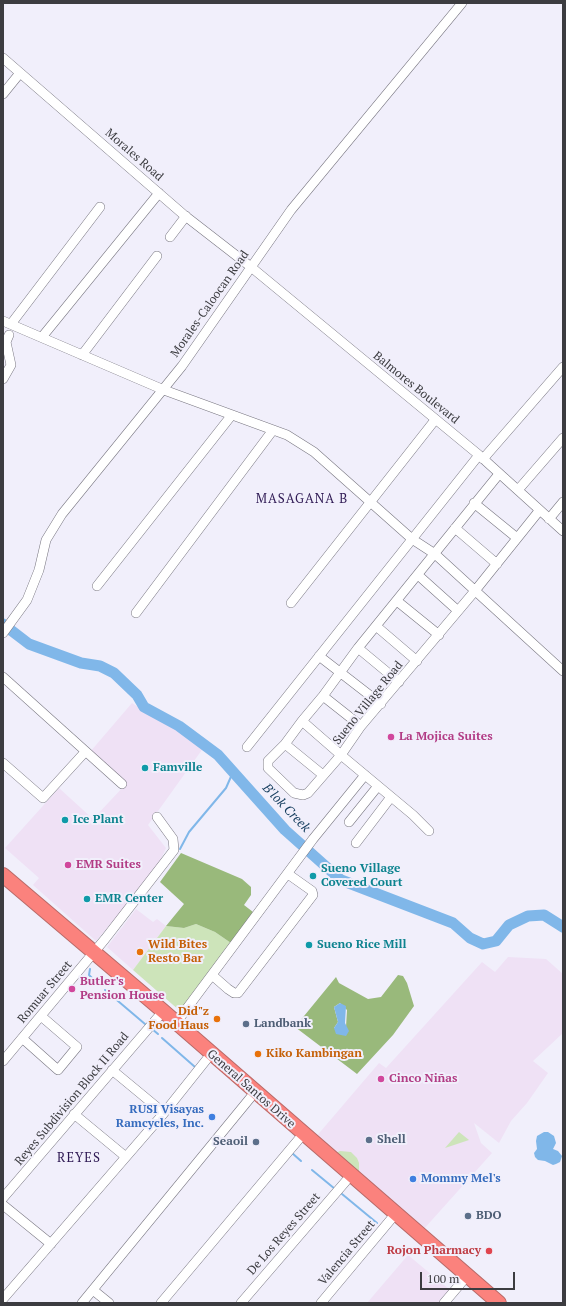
<!DOCTYPE html>
<html>
<head>
<meta charset="utf-8">
<style>
  body { margin:0 }
  #map { position:relative; width:566px; height:1306px; overflow:hidden; background:#f1effb; font-family:"PT Serif",serif }
  canvas { display:block }
  .frame { position:absolute; inset:0; border:4px solid #3c3c40; pointer-events:none }
  .scale { position:absolute; left:420px; top:1272px; width:95px; height:18px; box-sizing:border-box; border:2px solid #3c3c40; border-top:0; padding-left:5px; font-size:12px; line-height:14px; white-space:nowrap; color:#3c3c40; -webkit-text-stroke:3px #f1effb; paint-order:stroke }
</style>
</head>
<body>
<div id="map">
<canvas width="566" height="1306"></canvas>
<div class="frame"></div>
<div class="scale">100 m</div>
</div>
<script>
const c = document.querySelector('canvas').getContext('2d');
c.lineJoin = 'round';
function paint(path, color) { c.fillStyle = color; c.fill(path, 'evenodd'); }
const poly = rows => new Path2D(rows.map(r => 'M' + r).join(''));
function stroke(path, color, width, dash) { c.strokeStyle = color; c.lineWidth = width; c.lineCap = dash ? 'butt' : 'round'; c.setLineDash(dash || []); c.stroke(path); }
function drawText(font, color, halo, rows, align = 'center') {
  c.font = font + ' "PT Serif",serif'; c.lineWidth = 4; c.setLineDash([]); c.textBaseline = 'middle'; c.strokeStyle = halo; c.fillStyle = color; for (const [text, x, y, turn = 0] of rows) {
    c.save(); c.translate(x, y); c.rotate((+turn || 0) * Math.PI / 180); c.textAlign = isNaN(turn) ? turn : align; if (halo) c.strokeText(text, 0, 0); c.fillText(text, 0, 0); c.restore();
  }
}
paint(poly([
  [132,703,161,722,176,726,204,747,148,825,166,848,156,870,96,941,33,885,39,878,5,848,59,788,93,819,126,784,90,752],
  [136,909,153,922,157,919,166,926,133,970,107,947],
  [508,957,546,959,563,974,563,1033,533,1061,548,1073,527,1103,511,1121,499,1143,474,1123,481,1143,492,1153,423,1230,315,1138,379,1063,386,1068,482,962,495,972],
  [408,1255,450,1290,439,1303,367,1303]
]), '#efe1f5');
paint(poly([
  [196,924,215,932,231,943,180,1011,133,970,166,926,184,928],
  [459,1132,469,1140,445,1148],
  [340,1151,351,1152,357,1158,359,1163,359,1173,336,1153]
]), '#cde4ba');
paint(poly([
  [181,853,242,879,251,887,251,895,244,905,253,912,231,943,215,932,196,924,184,928,166,926,184,904,160,882],
  [398,975,403,976,407,983,414,1006,393,1035,357,1074,295,1027,336,977,339,983,368,999,381,997],
  [340,1003,347,1010,346,1027,334,1028,338,1022,334,1007]
]), '#99b97b');
paint(poly([
  [340,1003,346,1006,345,1023,349,1031,346,1036,336,1034,334,1028,338,1022,334,1007],
  [544,1132,548,1132,554,1136,556,1143,553,1149,558,1151,562,1156,560,1162,556,1164,553,1165,545,1161,538,1160,535,1157,534,1153,537,1149,536,1141,537,1136]
]), '#80b7e9');
stroke(poly([
  [180,849,189,832,226,788,233,772],
  [90,969,89,975,98,984],
  [105,990,145,1024],
  [152,1029,158,1034],
  [162,1038,195,1067],
  [292,1153,301,1161],
  [312,1170,335,1189],
  [342,1194,377,1223]
]), '#80b7e9', 2);
stroke(poly([
  [3,624,29,644,81,663,100,666,114,673,137,695,144,707,179,726,218,755,285,830,341,880,453,923,470,938,483,944,496,941,509,925,528,916,544,915,563,927]
]), '#80b7e9', 11);
const minor = poly([
  [3,58,184,215,251,267,479,455,563,531],
  [3,94,20,73],
  [170,237,186,216],
  [3,321,164,390,287,435,314,452,412,539,435,554,563,671],
  [11,324,100,207],
  [42,337,159,193],
  [82,355,157,256],
  [3,379,11,365,6,342,9,335],
  [483,459,563,367],
  [518,490,563,438],
  [474,503,517,538],
  [549,519,563,502],
  [455,528,497,564],
  [418,575,457,610],
  [97,586,231,416],
  [397,601,439,635],
  [291,603,435,420],
  [136,613,273,430],
  [376,626,417,661],
  [3,633,27,600,39,570,46,540,62,514,182,366,291,210,462,3],
  [358,648,399,682],
  [319,656,381,704],
  [3,677,122,784],
  [323,696,361,726],
  [302,721,341,755,308,793,303,795,294,793,268,768,268,761,285,744,302,721,323,696,358,648,499,474],
  [285,744,323,775],
  [247,747,479,455],
  [3,763,43,798,85,752],
  [349,822,378,786],
  [429,831,413,815,341,755,361,726,474,592,539,511],
  [356,843,391,797],
  [212,975,228,989,234,993,238,993,313,895,312,891,288,874],
  [176,1023,313,839,365,775],
  [22,1038,58,1070,77,1047,41,1016],
  [3,1061,105,939,174,850,173,839,157,817],
  [112,1070,164,1113],
  [74,1114,126,1157],
  [3,1198,159,1016],
  [3,1205,51,1244],
  [93,1290,109,1303],
  [3,1299,164,1113,207,1059],
  [82,1303,251,1097],
  [161,1303,299,1139],
  [241,1303,346,1181],
  [321,1303,392,1218],
  [444,1303,467,1276]
]);
const highway = poly([
  [3,875,163,1011,499,1303]
]);
stroke(minor, '#787680', 10);
stroke(highway, '#b86a68', 16);
stroke(minor, '#fff', 9);
stroke(highway, '#fb827d', 14);
for (const [x, y, r, color] of [
  [391,737,4,"#d1479c"],
  [145,768,4,"#0f9aa8"],
  [65,820,4,"#0f9aa8"],
  [68,865,4,"#d1479c"],
  [313,876,4,"#0f9aa8"],
  [87,899,4,"#0f9aa8"],
  [309,945,4,"#0f9aa8"],
  [140,952,4,"#e8710a"],
  [72,989,4,"#d1479c"],
  [217,1019,4,"#e8710a"],
  [246,1024,4,"#5c6f8a"],
  [258,1054,4,"#e8710a"],
  [381,1079,4,"#d1479c"],
  [212,1117,4,"#3f7fe0"],
  [369,1140,4,"#5c6f8a"],
  [256,1142,4,"#5c6f8a"],
  [413,1179,4,"#3f7fe0"],
  [468,1216,4,"#5c6f8a"],
  [489,1251,4,"#e0444e"]
]) { const dot = new Path2D(); dot.arc(x, y, r, 0, 2 * Math.PI); c.fillStyle = color; c.fill(dot); stroke(dot, '#f1effb', 1.5); }
drawText('12px', '#3c3c40', '#f1effb', [
  ["Morales Road",134,155,41],
  ["Morales-Caloocan Road",210,304,-55],
  ["Balmores Boulevard",416,388,39],
  ["Sueno Village Road",368,703,-51],
  ["Romuar Street",45,992,-50],
  ["General Santos Drive",251,1089,41],
  ["Reyes Subdivision Block II Road",72,1099,-50],
  ["De Los Reyes Street",284,1234,-49],
  ["Valencia Street",347,1253,-50]
]);
drawText('bold 12px', '#b23c85', '#f1effb', [
  ["La Mojica Suites",399,737],
  ["EMR Suites",76,865],
  ["Butler's",80,982],
  ["Pension House",80,996],
  ["Cinco Niñas",389,1079]
], 'left');
drawText('bold 12px', '#0d838f', '#f1effb', [
  ["Famville",153,768],
  ["Ice Plant",73,820],
  ["Sueno Village",321,869],
  ["Covered Court",321,883],
  ["EMR Center",95,899],
  ["Sueno Rice Mill",317,945]
], 'left');
drawText('bold 12px', '#c56008', '#f1effb', [
  ["Wild Bites",148,945],
  ["Resto Bar",148,959],
  ["Did\"z",209,1012,"right"],
  ["Food Haus",209,1026,"right"],
  ["Kiko Kambingan",266,1054]
], 'left');
drawText('bold 12px', '#4e5e75', '#f1effb', [
  ["Landbank",254,1024],
  ["Shell",377,1140],
  ["Seaoil",248,1142,"right"],
  ["BDO",476,1216]
], 'left');
drawText('bold 12px', '#366cbe', '#f1effb', [
  ["RUSI Visayas",204,1110],
  ["Ramcycles, Inc.",204,1124],
  ["Mommy Mel's",421,1179,"left"]
], 'right');
drawText('bold 12px', '#be3a42', '#f1effb', [
  ["Rojon Pharmacy",481,1251]
], 'right');
c.letterSpacing = '1px';
drawText('13px', '#2f1a54', '#f1effb', [
  ["MASAGANA B",302,499],
  ["REYES",79,1158]
]);
c.letterSpacing = '0px';
drawText('italic 13px', '#143c5d', '#f1effb', [
  ["B'lok Creek",286,808,46]
]);
</script>
</body>
</html>
